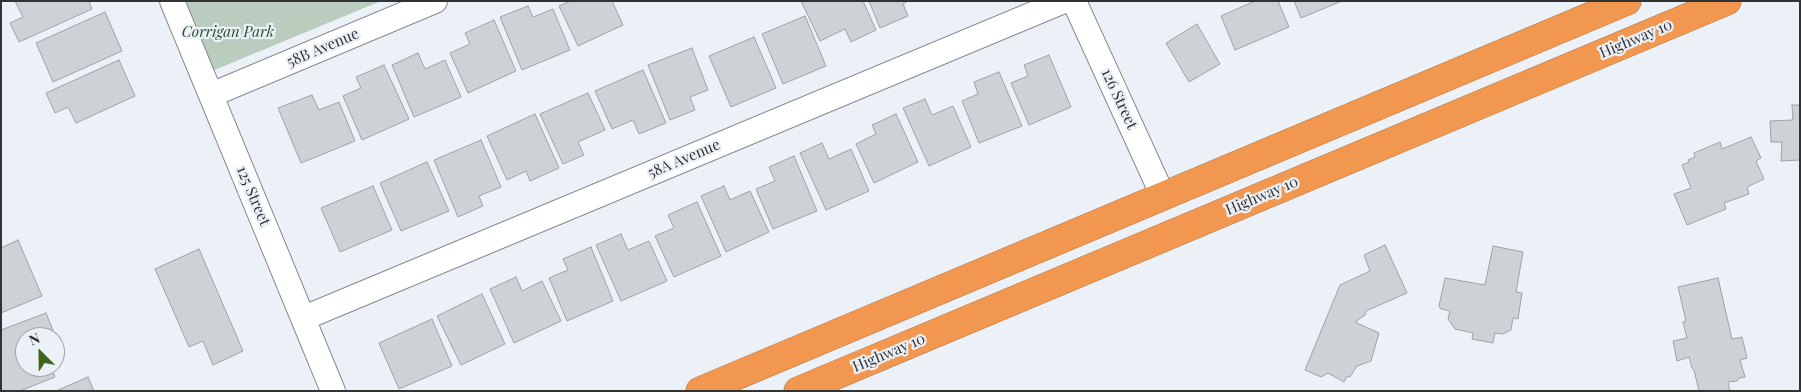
<!DOCTYPE html>
<html>
<head>
<meta charset="utf-8">
<style>
  body { margin:0 }
  #map { position:relative; width:1801px; height:392px; overflow:hidden; background:#ecf1f7; font-family:"Playfair Display",serif }
  canvas { display:block }
  .frame { position:absolute; inset:0; border:2px solid #313234; pointer-events:none }
  .north { position:absolute; left:15px; top:327px; width:50px; height:50px; box-sizing:border-box; background:#ecf1f7; border:1px solid #a1a5a9; border-radius:50%; rotate:337deg; font-size:14px; font-weight:700; line-height:20px; text-align:center; color:#313234 }
  .north::after { content:''; display:block; margin:auto; width:18px; height:22px; background:#3f641d; clip-path:polygon(50% 0,100% 100%,50% 72%,0 100%) }
</style>
</head>
<body>
<div id="map">
<canvas width="1801" height="392"></canvas>
<div class="frame"></div>
<div class="north">N</div>
</div>
<script>
const c = document.querySelector('canvas').getContext('2d');
c.lineJoin = 'round';
function paint(path, color) { c.fillStyle = color; c.fill(path, 'evenodd'); }
const poly = rows => new Path2D(rows.map(r => 'M' + r).join(''));
function stroke(path, color, width, dash) { c.strokeStyle = color; c.lineWidth = width; c.lineCap = dash ? 'butt' : 'round'; c.setLineDash(dash || []); c.stroke(path); }
function drawText(font, color, halo, rows, align = 'center') {
  c.font = font + ' "Playfair Display",serif'; c.lineWidth = 4.5; c.setLineDash([]); c.textBaseline = 'middle'; c.strokeStyle = halo; c.fillStyle = color; for (const [text, x, y, turn = 0] of rows) {
    c.save(); c.translate(x, y); c.rotate((+turn || 0) * Math.PI / 180); c.textAlign = isNaN(turn) ? turn : align; if (halo) c.strokeText(text, 0, 0); c.fillText(text, 0, 0); c.restore();
  }
}
paint(poly([
  [182,1,381,1,212,71]
]), '#baccbd');
const building = poly([
  [15,1,89,1,92,9,19,42,10,23,23,17,15,1],
  [570,1,612,1,623,25,578,46,559,6,570,1],
  [801,1,863,1,876,30,851,42,845,29,820,41,801,1],
  [869,1,908,1,903,4,908,16,880,28,869,1],
  [1255,1,1278,1,1289,27,1235,50,1221,16,1255,1],
  [1294,1,1342,1,1301,18,1294,1],
  [528,6,533,17,553,9,570,50,522,70,500,17,528,6],
  [105,12,122,51,53,82,36,43,105,12],
  [805,16,826,66,783,84,762,34,805,16],
  [494,20,516,71,468,93,450,53,470,44,465,33,494,20],
  [1197,24,1220,64,1189,82,1166,43,1197,24],
  [754,37,776,88,731,107,709,56,754,37],
  [692,48,708,90,690,97,695,110,670,120,648,65,692,48],
  [418,53,425,69,445,60,461,97,414,117,392,65,418,53],
  [1049,55,1071,107,1029,125,1011,83,1028,76,1024,65,1049,55],
  [119,60,135,96,76,123,68,107,55,113,46,93,119,60],
  [384,65,409,119,362,140,343,96,361,88,356,77,384,65],
  [643,70,666,123,639,134,633,120,612,129,595,91,643,70],
  [999,72,1022,126,979,143,962,101,978,94,974,82,999,72],
  [588,93,605,130,578,142,584,155,563,164,540,114,588,93],
  [312,95,319,110,339,102,355,141,301,163,278,108,312,95],
  [925,99,932,115,953,106,971,147,929,166,903,108,925,99],
  [1792,105,1800,105,1800,160,1781,161,1782,142,1771,142,1770,121,1793,120,1792,105],
  [535,114,559,168,530,181,526,171,507,180,487,136,535,114],
  [896,114,918,162,874,183,856,144,876,134,872,125,896,114],
  [1751,137,1761,158,1756,161,1764,179,1747,187,1749,194,1724,203,1726,209,1687,225,1674,194,1691,188,1682,165,1689,162,1688,160,1695,157,1694,153,1720,142,1722,149,1751,137],
  [481,140,501,187,479,196,483,206,458,217,434,160,481,140],
  [822,143,829,159,851,149,869,191,826,210,800,153,822,143],
  [794,156,817,211,773,229,756,189,775,181,769,167,794,156],
  [427,162,449,211,401,231,380,183,427,162],
  [373,186,392,230,340,252,321,208,373,186],
  [724,186,730,200,750,191,769,232,726,252,701,196,724,186],
  [697,202,721,256,674,277,655,236,674,228,668,215,697,202],
  [621,234,628,250,649,241,667,281,621,301,596,245,621,234],
  [18,240,42,296,1,313,1,248,18,240],
  [1385,245,1407,293,1366,311,1365,315,1355,322,1379,333,1371,361,1357,366,1350,377,1347,376,1344,382,1328,373,1321,377,1305,370,1340,285,1370,271,1364,255,1385,245],
  [1493,246,1523,252,1516,292,1522,293,1518,319,1513,318,1511,330,1503,334,1495,333,1493,343,1472,339,1473,333,1455,329,1448,319,1450,311,1441,309,1439,306,1445,278,1485,285,1493,246],
  [591,247,613,301,567,321,549,278,568,270,563,259,591,247],
  [199,249,243,351,213,365,203,341,189,347,155,269,199,249],
  [516,277,522,291,542,281,561,321,514,343,490,289,516,277],
  [1718,278,1732,339,1742,337,1747,358,1740,360,1745,377,1739,378,1737,381,1728,382,1730,391,1699,391,1694,370,1692,368,1689,357,1677,361,1673,341,1687,338,1683,322,1686,321,1678,287,1718,278],
  [482,294,505,344,461,365,437,316,482,294],
  [46,313,56,338,55,337,25,337,25,367,51,367,55,377,20,391,1,391,1,330,46,313],
  [432,319,452,366,399,389,379,343,432,319],
  [88,377,94,391,56,391,88,377]
]);
paint(building, '#cdd2d7');
stroke(building, '#9da2a7', 1);
const street = poly([
  [172,1,333,391],
  [1074,1,1163,196],
  [211,95,435,1],
  [304,318,1064,1]
]);
const highway = poly([
  [700,391,1627,1],
  [798,391,1727,1]
]);
stroke(street, '#85898e', 26);
stroke(highway, '#ae7446', 29);
stroke(street, '#fff', 24);
stroke(highway, '#f2974f', 28);
drawText('italic 15px', '#234e2e', '#ecf1f7', [
  ["Corrigan Park",228,32]
]);
drawText('15px', '#313234', '#ecf1f7', [
  ["Highway 10",1636,39,-23],
  ["58B Avenue",323,48,-23],
  ["126 Street",1119,99,65],
  ["58A Avenue",684,159,-23],
  ["125 Street",253,196,67],
  ["Highway 10",1262,196,-23],
  ["Highway 10",889,353,-23]
]);
</script>
</body>
</html>
